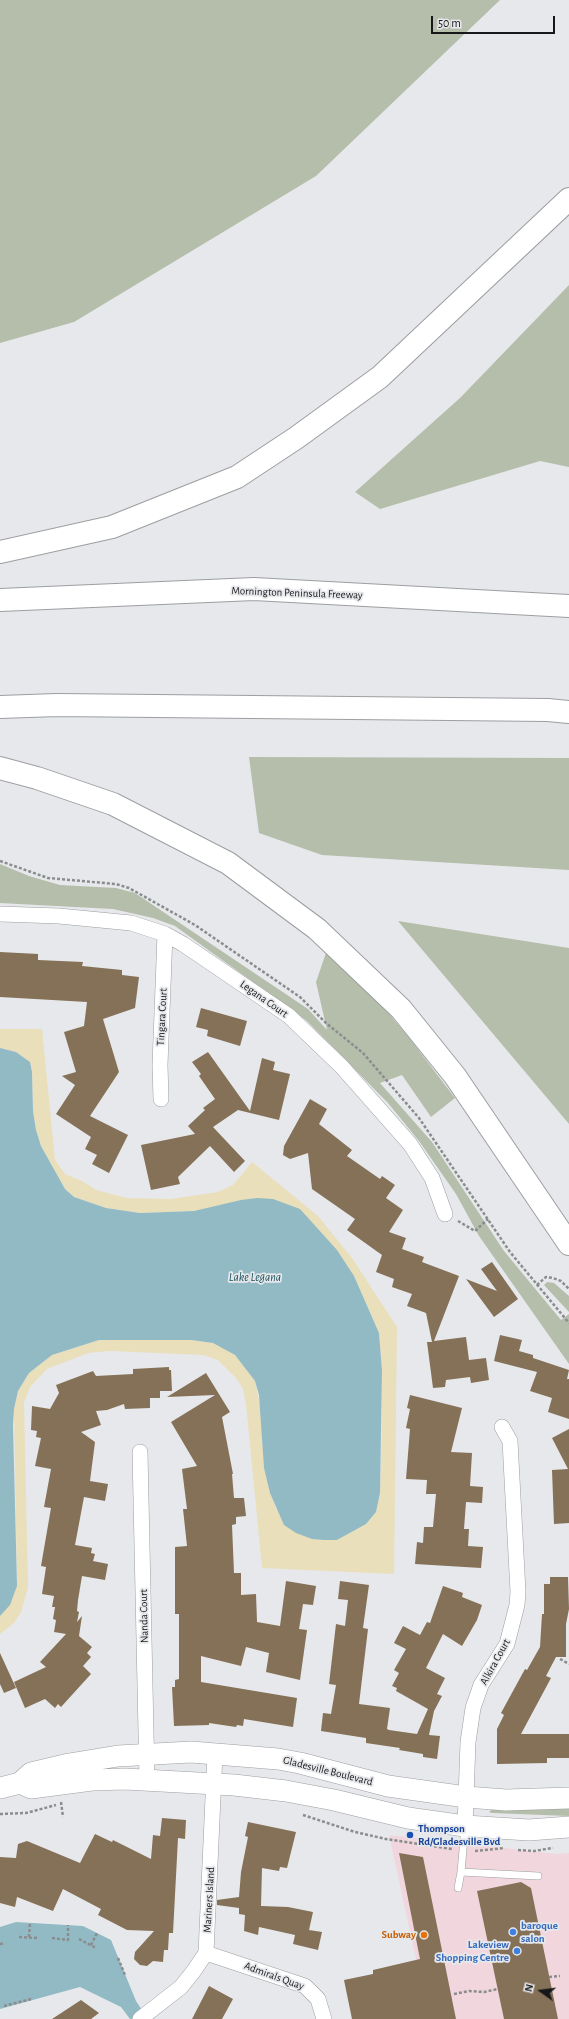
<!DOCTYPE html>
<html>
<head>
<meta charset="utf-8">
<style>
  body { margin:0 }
  #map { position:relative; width:569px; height:2019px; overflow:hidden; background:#e7e8eb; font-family:"Alegreya Sans",sans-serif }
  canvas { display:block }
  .north { position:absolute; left:521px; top:1971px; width:40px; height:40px; -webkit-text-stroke:3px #e7e8eb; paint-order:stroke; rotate:284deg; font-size:11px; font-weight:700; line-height:16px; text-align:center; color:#161718 }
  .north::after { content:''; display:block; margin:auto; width:14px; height:18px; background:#161718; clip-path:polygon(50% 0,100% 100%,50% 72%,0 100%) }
  .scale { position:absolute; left:431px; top:16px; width:124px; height:18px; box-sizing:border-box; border:2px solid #161718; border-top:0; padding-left:5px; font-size:12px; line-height:14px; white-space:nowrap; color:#161718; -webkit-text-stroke:3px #e7e8eb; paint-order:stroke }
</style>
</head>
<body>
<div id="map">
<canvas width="569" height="2019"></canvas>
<div class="north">N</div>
<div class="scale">50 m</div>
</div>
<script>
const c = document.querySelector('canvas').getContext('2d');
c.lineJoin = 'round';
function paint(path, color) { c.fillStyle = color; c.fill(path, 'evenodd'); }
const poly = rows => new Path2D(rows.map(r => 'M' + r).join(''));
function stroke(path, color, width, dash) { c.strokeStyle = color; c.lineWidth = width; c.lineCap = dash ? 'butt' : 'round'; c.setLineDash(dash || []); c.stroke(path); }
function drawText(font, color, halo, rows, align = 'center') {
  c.font = font + ' "Alegreya Sans",sans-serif'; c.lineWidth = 3.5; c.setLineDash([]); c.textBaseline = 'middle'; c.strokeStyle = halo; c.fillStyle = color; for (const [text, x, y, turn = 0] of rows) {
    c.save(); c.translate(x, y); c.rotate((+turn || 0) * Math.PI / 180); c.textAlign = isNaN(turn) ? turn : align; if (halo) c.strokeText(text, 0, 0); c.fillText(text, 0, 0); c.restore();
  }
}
paint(poly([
  [389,1835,557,1854,569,1853,569,2019,429,2019]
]), '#f1d7dd');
paint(poly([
  [0,0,500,0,316,176,74,322,0,343],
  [569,285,569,467,540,461,380,509,355,492,460,398],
  [249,757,569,758,569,870,322,855,259,833],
  [0,864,29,876,60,885,116,888,135,893,308,1009,327,1030,316,982,326,953,384,1008,410,1039,455,1098,431,1117,402,1075,380,1083,432,1142,504,1251,561,1320,569,1314,569,1364,479,1236,456,1194,419,1141,388,1103,307,1021,175,926,153,918,113,909,0,903],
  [398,921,569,948,569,1124],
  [547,1282,554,1283,569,1296,569,1312,544,1285],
  [569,1805,569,1816,492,1813,489,1812,494,1807]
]), '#b4beab');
paint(poly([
  [0,1029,42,1029,55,1160,65,1174,82,1181,96,1190,126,1198,171,1199,218,1192,233,1185,252,1162,318,1216,352,1258,397,1327,394,1574,262,1568,246,1404,243,1389,236,1378,218,1360,203,1355,110,1351,88,1353,47,1369,30,1387,24,1402,28,1587,21,1612,14,1623,0,1634,0,1616,13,1598,17,1580,14,1409,18,1391,29,1373,52,1355,99,1340,191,1340,213,1343,225,1349,235,1355,255,1381,261,1411,264,1468,276,1509,337,1540,366,1524,376,1512,380,1493,382,1424,382,1371,379,1333,354,1276,257,1198,194,1211,140,1213,106,1208,74,1197,65,1189,41,1146,36,1130,33,1111,32,1072,30,1062,16,1052,0,1048]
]), '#e9dfba');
paint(poly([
  [0,1048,16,1052,30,1062,32,1072,33,1111,36,1130,41,1146,65,1189,74,1197,106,1208,140,1213,194,1211,241,1200,257,1198,273,1199,300,1209,337,1250,354,1276,379,1333,382,1371,380,1493,376,1512,366,1524,337,1540,324,1540,312,1539,296,1533,284,1525,270,1493,264,1468,259,1395,255,1381,235,1355,213,1343,191,1340,99,1340,52,1355,29,1373,18,1391,14,1409,13,1425,17,1586,10,1605,0,1616],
  [16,1922,83,1926,111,1940,136,2001,148,2019,130,2019,121,2007,80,1987,0,2009,0,1927]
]), '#92bac4');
paint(poly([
  [0,952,38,954,38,960,83,962,82,966,122,970,122,975,139,977,135,1008,103,1019,119,1072,90,1116,128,1135,109,1173,92,1164,97,1155,85,1149,91,1137,56,1114,75,1085,62,1076,76,1072,64,1032,84,1026,87,1002,0,997],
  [201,1008,247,1021,240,1046,207,1036,208,1030,196,1027],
  [208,1052,250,1111,262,1058,275,1062,273,1070,290,1074,279,1120,238,1110,213,1127,245,1161,234,1172,210,1146,178,1177,180,1184,151,1190,141,1145,195,1134,188,1126,205,1110,203,1108,215,1099,199,1076,201,1074,192,1062],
  [310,1099,327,1109,319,1124,352,1150,347,1156,380,1179,382,1176,395,1185,386,1198,403,1210,389,1232,406,1238,402,1249,424,1257,422,1262,459,1276,434,1341,466,1337,469,1360,486,1358,489,1380,471,1383,470,1377,446,1380,445,1387,433,1388,427,1342,432,1342,426,1313,407,1306,412,1294,392,1287,394,1279,376,1272,382,1255,347,1230,355,1219,312,1189,308,1153,290,1159,283,1155,284,1146],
  [492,1262,518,1299,494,1317,466,1279,497,1291,481,1269],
  [500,1335,522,1340,519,1351,533,1355,533,1358,569,1370,567,1379,569,1379,569,1419,548,1412,552,1398,530,1391,537,1372,494,1361],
  [169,1367,169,1370,171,1370,172,1391,160,1391,160,1398,150,1398,150,1408,125,1409,124,1404,107,1410,96,1411,101,1425,81,1432,95,1442,90,1481,108,1484,105,1501,84,1497,75,1545,92,1548,91,1553,95,1554,93,1561,108,1564,105,1580,82,1576,78,1600,77,1611,79,1612,77,1622,82,1616,79,1636,92,1647,87,1653,91,1657,83,1666,91,1674,61,1707,58,1704,55,1708,45,1699,25,1708,14,1682,46,1667,40,1662,66,1634,54,1632,56,1620,53,1619,55,1607,52,1607,54,1596,42,1594,46,1567,41,1566,51,1508,44,1507,51,1469,35,1466,41,1438,36,1437,37,1431,31,1430,32,1406,50,1409,59,1393,56,1385,93,1371,96,1376,133,1374,133,1369],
  [206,1373,230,1412,222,1417,233,1474,232,1474,234,1498,244,1498,246,1516,236,1517,236,1524,232,1525,234,1573,241,1573,241,1595,256,1594,257,1622,280,1626,286,1581,316,1586,313,1605,303,1604,299,1629,307,1630,300,1680,266,1672,269,1653,246,1647,241,1666,201,1656,201,1682,297,1698,293,1727,244,1719,243,1726,237,1725,236,1727,209,1723,209,1725,174,1726,172,1687,175,1687,175,1680,179,1679,179,1614,175,1614,175,1547,187,1546,183,1509,187,1509,182,1469,197,1466,171,1422,215,1395,167,1397],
  [410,1395,462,1408,451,1452,472,1453,470,1486,483,1487,482,1503,466,1502,464,1529,469,1529,468,1546,483,1547,481,1568,415,1564,417,1542,423,1543,424,1527,433,1527,436,1494,426,1494,427,1480,406,1479,410,1429,406,1428,410,1409,407,1408],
  [569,1429,569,1523,554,1524,552,1470,568,1469,552,1438],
  [550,1577,568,1577,569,1609,566,1624,566,1657,556,1657,546,1676,551,1678,521,1734,569,1734,569,1758,547,1758,547,1763,497,1764,497,1729,504,1715,501,1713,525,1669,527,1670,540,1647,542,1614,544,1614,544,1584,550,1584],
  [340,1581,369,1585,363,1628,368,1629,359,1704,390,1708,387,1729,389,1730,417,1734,428,1709,396,1691,397,1688,392,1686,399,1673,394,1670,406,1649,394,1643,403,1626,420,1635,427,1622,430,1623,443,1586,463,1593,462,1597,482,1605,477,1620,462,1646,443,1634,426,1668,445,1678,437,1694,442,1696,434,1711,429,1735,440,1736,437,1759,423,1757,423,1754,399,1750,400,1748,366,1743,366,1738,321,1731,323,1713,331,1714,336,1685,329,1684,336,1624,345,1626,348,1600,338,1599],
  [0,1653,16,1688,4,1693,0,1684],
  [162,1818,186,1820,185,1839,178,1838,173,1933,169,1933,168,1950,164,1950,163,1962,153,1961,147,1966,140,1965,134,1959,135,1952,154,1931,127,1930,98,1915,101,1909,63,1889,53,1911,17,1897,15,1907,0,1903,0,1857,16,1858,18,1844,27,1841,80,1863,95,1834,112,1842,113,1840,151,1859,153,1835,160,1836],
  [248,1822,296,1832,287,1868,280,1867,279,1871,262,1868,261,1906,288,1907,313,1912,309,1930,322,1932,318,1950,293,1944,295,1935,259,1927,258,1935,244,1931,245,1915,239,1914,239,1908,217,1905,217,1900,239,1897,241,1872,248,1837,245,1836],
  [399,1853,423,1857,456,2019,352,2019,344,1980,373,1974,373,1970,420,1959],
  [521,1882,531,1888,558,2019,504,2019,477,1891],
  [209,1986,233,1999,222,2019,192,2019],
  [81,2000,99,2013,91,2019,52,2019]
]), '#847157');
const lane = poly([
  [461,1872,538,1876],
  [458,1888,461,1872,465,1827]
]);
const street = poly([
  [0,914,59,916,131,923,165,934,183,944,289,1016,342,1067,410,1144,432,1178,445,1214],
  [161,1099,160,1065,165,934],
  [140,1452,147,1779],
  [465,1826,468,1742,473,1708,481,1685,507,1644,517,1605,518,1592,510,1441,502,1427],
  [206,1953,305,1986,318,1999,324,2019],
  [140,2019,181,1987,193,1972,206,1953,215,1753]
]);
const secondary = poly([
  [20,1783,31,1788,92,1780,125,1779,234,1785,286,1791,334,1800,408,1818,465,1826,529,1830,569,1827],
  [0,1788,20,1783,31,1773,69,1764,118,1756,191,1752,278,1759,300,1763,388,1786,466,1797,506,1800,569,1798]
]);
const highway = poly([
  [0,552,112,527,237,477,296,438,380,377,569,199],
  [0,600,254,589,569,606],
  [0,707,57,705,548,710,569,712],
  [0,768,37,778,113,804,228,863,317,929,401,1009,455,1076,569,1244]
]);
stroke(lane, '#9c9ea0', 8);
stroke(street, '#9c9ea0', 16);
stroke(secondary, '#9c9ea0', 22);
stroke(highway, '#9c9ea0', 24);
stroke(poly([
  [0,861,48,878,116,884,129,888,195,925,300,997,326,1023,363,1053,419,1118,510,1252,569,1323],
  [458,1221,475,1231,488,1219],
  [537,1285,546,1277,553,1278,561,1281,569,1289],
  [560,1659,569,1664],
  [61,1802,63,1817],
  [0,1814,26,1813,56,1805],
  [303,1815,355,1832,386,1839,452,1849],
  [518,1850,534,1851,553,1848],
  [475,1851,504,1848],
  [19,1937,38,1938],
  [29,1937,30,1923],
  [52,1938,68,1940,68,1925],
  [79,1939,96,1948],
  [0,1944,5,1943],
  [91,1945,97,1933],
  [118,1958,125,1975],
  [549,1977,560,1976],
  [454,1994,469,1991,484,1992,498,1989],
  [4,2006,31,1999]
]), '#8b8c8e', 2.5, [3, 2]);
stroke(lane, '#fff', 7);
stroke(street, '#fff', 15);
stroke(secondary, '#fff', 21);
stroke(highway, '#fff', 22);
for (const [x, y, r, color] of [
  [410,1835,4,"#1a4fb4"],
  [513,1932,4,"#3f7fe0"],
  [424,1935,4,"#e8710a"],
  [517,1951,4,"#3f7fe0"]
]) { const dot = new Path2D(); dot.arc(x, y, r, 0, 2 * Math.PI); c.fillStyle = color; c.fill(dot); stroke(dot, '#e7e8eb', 1.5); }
drawText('11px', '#161718', '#e7e8eb', [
  ["Mornington Peninsula Freeway",297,593,2],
  ["Legana Court",264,999,35],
  ["Tingara Court",162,1017,-87],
  ["Nanda Court",144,1616,-91],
  ["Alkira Court",495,1662,-61],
  ["Gladesville Boulevard",328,1771,14],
  ["Mariners Island",209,1900,-87],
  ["Admirals Quay",274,1976,20]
]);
drawText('bold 11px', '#164399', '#e7e8eb', [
  ["Thompson",418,1829],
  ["Rd/Gladesville Bvd",418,1842]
], 'left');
drawText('bold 11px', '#366cbe', '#e7e8eb', [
  ["baroque",521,1926],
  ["salon",521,1939],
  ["Lakeview",509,1945,"right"],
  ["Shopping Centre",509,1958,"right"]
], 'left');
drawText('bold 11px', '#c56008', '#e7e8eb', [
  ["Subway",416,1935]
], 'right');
drawText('italic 12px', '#1b525e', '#e7e8eb', [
  ["Lake Legana",255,1277]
]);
</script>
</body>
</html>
